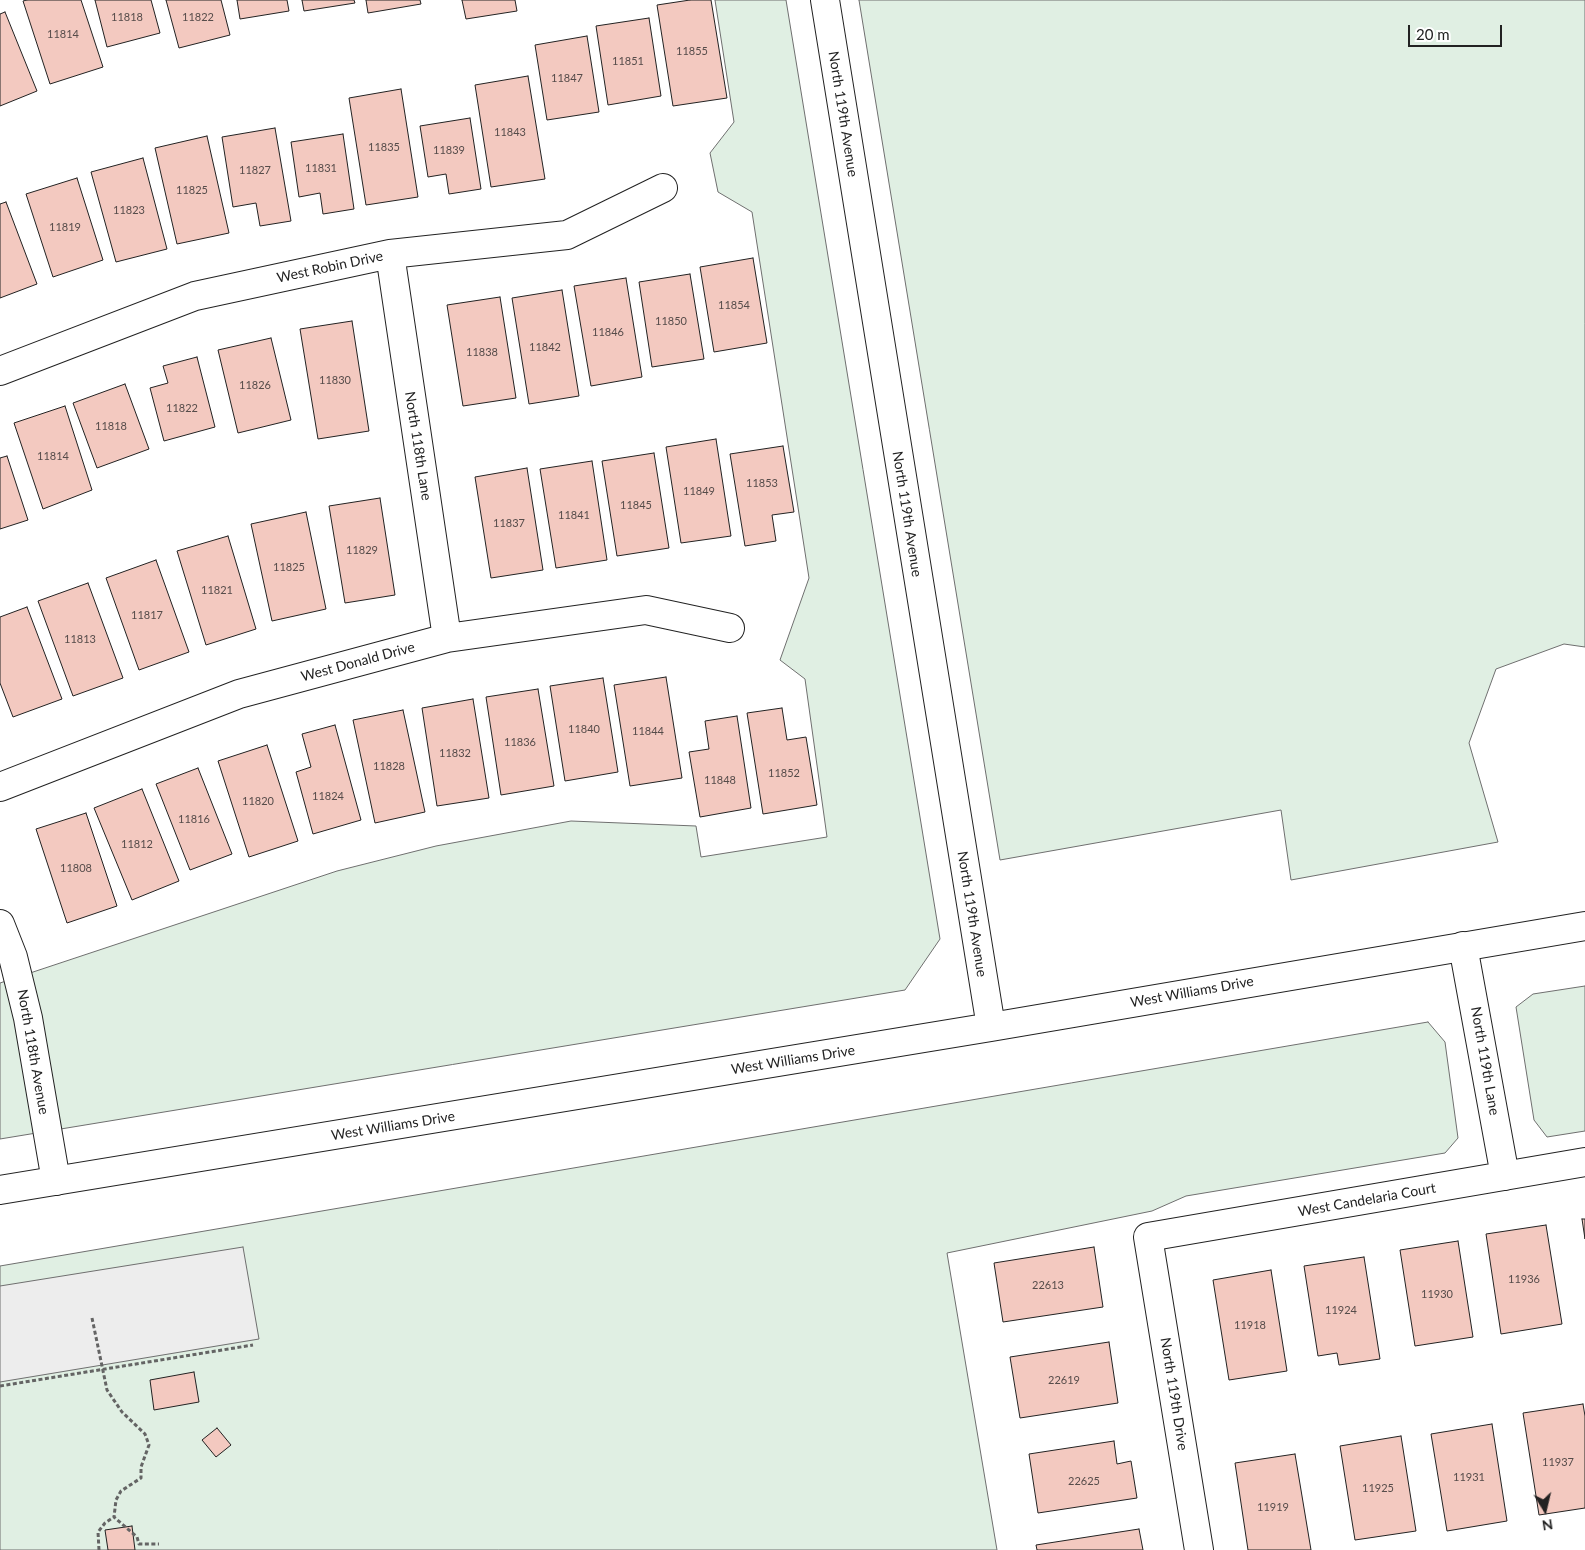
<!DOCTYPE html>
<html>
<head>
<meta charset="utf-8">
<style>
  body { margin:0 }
  #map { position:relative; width:1585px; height:1550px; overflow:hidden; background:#fff; font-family:Lato,sans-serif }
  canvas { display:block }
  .north { position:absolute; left:1520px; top:1485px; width:50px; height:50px; -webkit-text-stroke:4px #fff; paint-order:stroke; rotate:171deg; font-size:14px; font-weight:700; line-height:20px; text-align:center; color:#222 }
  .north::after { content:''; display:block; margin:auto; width:18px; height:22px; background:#222; clip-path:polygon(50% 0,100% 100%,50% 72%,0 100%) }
  .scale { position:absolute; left:1408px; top:25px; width:94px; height:22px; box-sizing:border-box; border:2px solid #222; border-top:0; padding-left:6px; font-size:15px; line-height:18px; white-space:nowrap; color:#222; -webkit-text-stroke:4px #fff; paint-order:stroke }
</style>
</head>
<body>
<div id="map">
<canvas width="1585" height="1550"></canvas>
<div class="north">N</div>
<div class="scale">20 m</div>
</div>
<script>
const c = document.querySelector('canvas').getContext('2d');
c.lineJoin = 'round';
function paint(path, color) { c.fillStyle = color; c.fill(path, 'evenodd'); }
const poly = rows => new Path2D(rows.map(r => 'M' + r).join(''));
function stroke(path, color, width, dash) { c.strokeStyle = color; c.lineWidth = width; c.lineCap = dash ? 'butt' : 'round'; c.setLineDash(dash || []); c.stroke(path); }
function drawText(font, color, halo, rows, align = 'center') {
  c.font = font + ' Lato,sans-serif'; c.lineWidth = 4; c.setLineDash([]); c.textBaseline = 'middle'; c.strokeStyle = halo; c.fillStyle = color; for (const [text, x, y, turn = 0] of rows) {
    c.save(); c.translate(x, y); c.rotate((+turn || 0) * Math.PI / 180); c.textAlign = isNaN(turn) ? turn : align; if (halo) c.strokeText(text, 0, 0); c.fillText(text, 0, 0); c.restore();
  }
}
const green = poly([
  [715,0,786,0,940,939,905,990,0,1139,0,983,337,871,436,846,571,821,696,826,701,857,827,837,805,679,780,660,809,578,752,212,718,192,710,153,734,122,715,0],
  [859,0,1585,0,1585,647,1564,644,1496,669,1469,743,1498,842,1291,880,1281,810,1000,860,859,0],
  [1585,986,1585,1131,1547,1137,1534,1120,1516,1007,1533,994,1585,986],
  [1428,1022,1445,1042,1458,1138,1445,1153,1186,1196,1152,1211,947,1253,997,1550,0,1550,0,1266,1428,1022]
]);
paint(green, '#e0efe3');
stroke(green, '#6f6f6f', 1);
const parking = poly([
  [243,1247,259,1339,0,1382,0,1286,243,1247]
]);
paint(parking, '#ededed');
stroke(parking, '#6f6f6f', 1);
const building = poly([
  [27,0,81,0,103,67,50,84,23,1,27,0],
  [95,0,151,0,160,33,107,47,95,0],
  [166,0,221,0,230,35,179,48,166,0],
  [237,0,287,0,289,11,240,19,237,0],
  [302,0,354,0,355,3,304,11,302,0],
  [366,0,420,0,421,4,368,13,366,0],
  [462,0,515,0,517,11,466,19,462,0],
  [690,0,711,0,727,98,673,106,657,5,690,0],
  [5,12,37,91,0,106,0,14,5,12],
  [649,18,661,96,608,105,596,26,649,18],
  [587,36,599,112,547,120,535,45,587,36],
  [528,76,545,179,491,187,475,85,528,76],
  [401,89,418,197,366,205,349,98,401,89],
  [470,118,481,189,449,194,446,174,428,177,420,126,470,118],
  [275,128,291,221,260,226,256,203,233,207,222,137,275,128],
  [343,134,354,209,323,214,320,193,299,197,291,142,343,134],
  [207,136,229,233,177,244,155,148,207,136],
  [143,158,167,249,116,262,91,172,143,158],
  [77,178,103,260,53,277,26,194,77,178],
  [6,202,37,284,0,298,0,204,6,202],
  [753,258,767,343,714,352,700,267,753,258],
  [690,274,704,359,652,367,639,282,690,274],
  [626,278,642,377,591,386,574,286,626,278],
  [562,290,579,396,529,404,512,298,562,290],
  [500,297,516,398,463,406,447,305,500,297],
  [352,321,369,431,318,439,300,329,352,321],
  [271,338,291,420,238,433,218,350,271,338],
  [197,357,215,427,164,441,150,388,168,383,163,366,197,357],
  [125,384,149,449,97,468,73,403,125,384],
  [65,406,92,490,43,509,14,423,65,406],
  [716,439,731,536,681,543,666,447,716,439],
  [783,446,794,512,772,515,776,541,745,546,730,454,783,446],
  [654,453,669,548,617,556,602,461,654,453],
  [7,456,28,520,0,529,0,458,7,456],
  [592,461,607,560,556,568,540,469,592,461],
  [527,468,543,570,491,578,475,477,527,468],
  [380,498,395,595,345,603,329,506,380,498],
  [306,512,326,609,272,621,251,524,306,512],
  [228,536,256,629,206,645,177,551,228,536],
  [156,560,189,652,139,670,106,578,156,560],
  [88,583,123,678,73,696,38,601,88,583],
  [27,607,62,699,13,717,0,683,0,617,27,607],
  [666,677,682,778,630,786,614,685,666,677],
  [603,678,618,772,565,781,550,686,603,678],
  [538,689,554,786,501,795,486,697,538,689],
  [473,699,489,798,437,806,422,708,473,699],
  [782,708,787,740,806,737,817,805,763,814,747,713,782,708],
  [403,710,425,812,375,823,353,720,403,710],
  [737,716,751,808,700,817,689,752,709,749,705,721,737,716],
  [335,725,361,820,313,834,296,772,311,767,302,734,335,725],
  [267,745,298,841,249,857,218,761,267,745],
  [198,768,232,854,190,870,156,784,198,768],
  [142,789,179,881,132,900,94,808,142,789],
  [86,813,117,906,67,923,36,829,86,813],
  [1582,1219,1585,1219,1585,1239,1582,1219],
  [1546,1225,1562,1324,1501,1334,1486,1234,1546,1225],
  [1458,1241,1473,1337,1415,1346,1400,1250,1458,1241],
  [1094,1247,1103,1307,1003,1322,994,1263,1094,1247],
  [1364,1257,1380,1359,1339,1365,1337,1353,1318,1356,1304,1266,1364,1257],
  [1271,1270,1287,1371,1229,1380,1213,1280,1271,1270],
  [1109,1342,1118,1403,1020,1418,1010,1357,1109,1342],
  [194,1372,199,1402,154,1410,150,1380,194,1372],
  [1583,1404,1585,1416,1585,1508,1539,1515,1523,1413,1583,1404],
  [1492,1424,1507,1521,1447,1531,1431,1434,1492,1424],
  [217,1428,231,1445,216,1457,202,1440,217,1428],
  [1401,1436,1416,1531,1355,1540,1340,1446,1401,1436],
  [1114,1441,1117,1464,1131,1461,1137,1498,1038,1513,1029,1454,1114,1441],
  [1295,1454,1311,1550,1248,1550,1235,1463,1295,1454],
  [132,1526,135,1550,108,1550,105,1530,132,1526],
  [1139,1529,1143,1550,1037,1550,1036,1545,1139,1529]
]);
paint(building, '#f3c9c0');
stroke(building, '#222', 1);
const street = poly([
  [390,254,447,638],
  [0,371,195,296,390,254,567,235,663,188],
  [0,787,239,694,447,638,646,610,730,628],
  [0,924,13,957,28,1018,56,1181],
  [1463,946,1505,1176],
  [1199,1550,1148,1237,1585,1162]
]);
const secondary = poly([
  [825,0,991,1027],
  [0,1190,991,1027,1585,926]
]);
stroke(street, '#222', 30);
stroke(secondary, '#222', 30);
stroke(poly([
  [92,1318,107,1390,122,1412,145,1434,149,1445,141,1467,141,1478,121,1491,116,1500,114,1517,137,1537,139,1544,159,1544],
  [0,1386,253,1345],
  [99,1550,98,1532,105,1523,114,1517]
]), '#646464', 3, [4, 2.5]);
stroke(street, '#fff', 28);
stroke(secondary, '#fff', 28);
drawText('11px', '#564c4a', null, [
  ["11818",127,17],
  ["11822",198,17],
  ["11814",63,34],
  ["11855",692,51],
  ["11851",628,61],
  ["11847",567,78],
  ["11843",510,132],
  ["11835",384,147],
  ["11839",449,150],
  ["11831",321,168],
  ["11827",255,170],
  ["11825",192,190],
  ["11823",129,210],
  ["11819",65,227],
  ["11854",734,305],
  ["11850",671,321],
  ["11846",608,332],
  ["11842",545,347],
  ["11838",482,352],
  ["11830",335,380],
  ["11826",255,385],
  ["11822",182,408],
  ["11818",111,426],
  ["11814",53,456],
  ["11853",762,483],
  ["11849",699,491],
  ["11845",636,505],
  ["11841",574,515],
  ["11837",509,523],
  ["11829",362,550],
  ["11825",289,567],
  ["11821",217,590],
  ["11817",147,615],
  ["11813",80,639],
  ["11840",584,729],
  ["11844",648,731],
  ["11836",520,742],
  ["11832",455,753],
  ["11828",389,766],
  ["11852",784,773],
  ["11848",720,780],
  ["11824",328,796],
  ["11820",258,801],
  ["11816",194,819],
  ["11812",137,844],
  ["11808",76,868],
  ["11936",1524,1279],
  ["22613",1048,1285],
  ["11930",1437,1294],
  ["11924",1341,1310],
  ["11918",1250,1325],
  ["22619",1064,1380],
  ["11937",1558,1462],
  ["11931",1469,1477],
  ["22625",1084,1481],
  ["11925",1378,1488],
  ["11919",1273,1507]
]);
drawText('14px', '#222', '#fff', [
  ["North 119th Avenue",843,114,81],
  ["West Robin Drive",330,267,-12],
  ["North 118th Lane",418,446,81],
  ["North 119th Avenue",907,514,81],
  ["West Donald Drive",358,662,-15],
  ["North 119th Avenue",972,914,81],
  ["West Williams Drive",1192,992,-10],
  ["North 118th Avenue",33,1052,80],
  ["West Williams Drive",793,1060,-9],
  ["North 119th Lane",1485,1061,80],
  ["West Williams Drive",393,1126,-9],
  ["West Candelaria Court",1367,1200,-10],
  ["North 119th Drive",1174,1394,81]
]);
</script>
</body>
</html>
